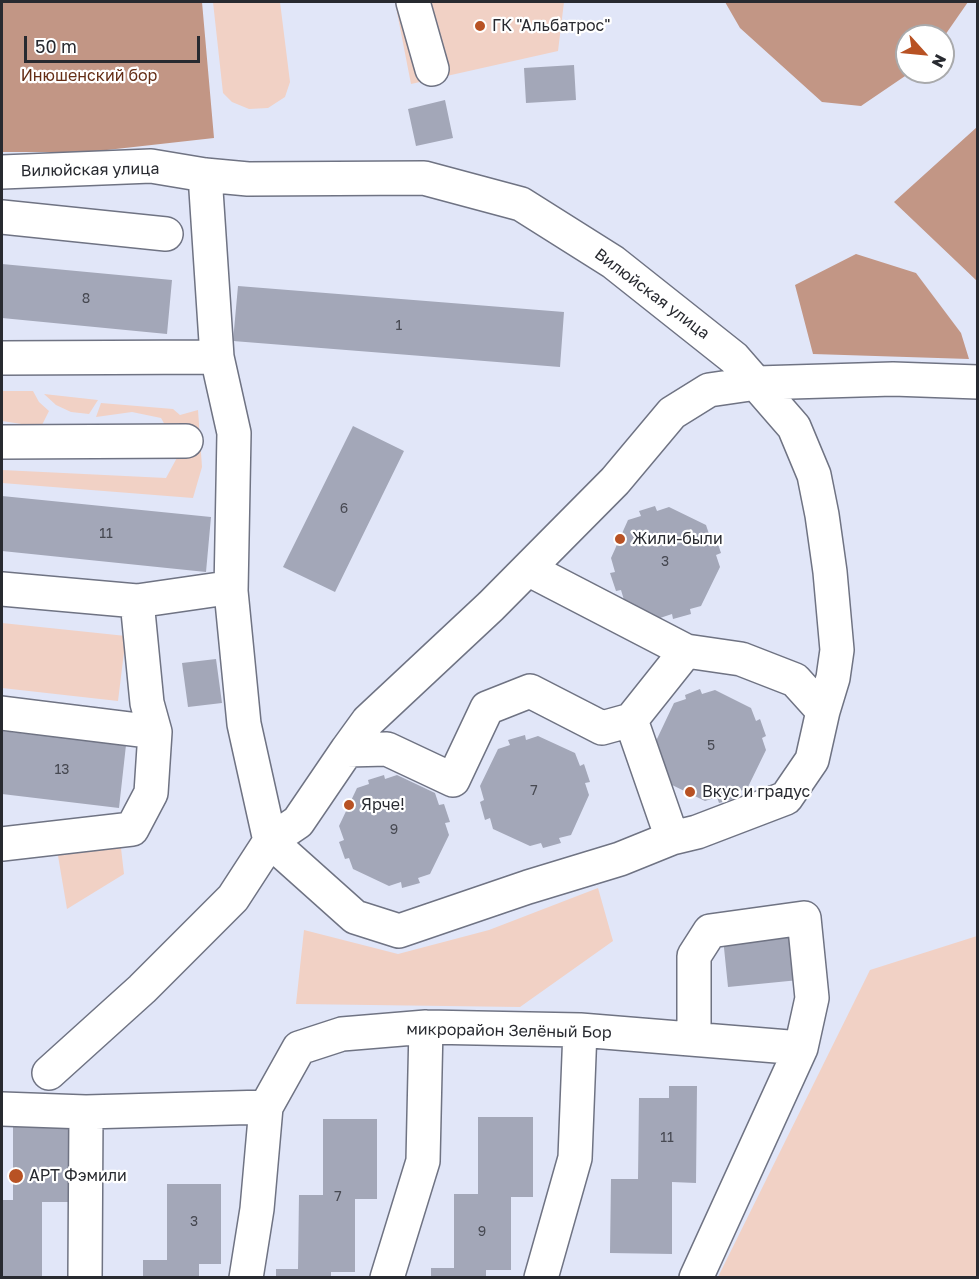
<!DOCTYPE html>
<html>
<head>
<meta charset="utf-8">
<style>
  body { margin:0 }
  #map { position:relative; width:979px; height:1279px; overflow:hidden; background:#e1e6f8; font-family:"Golos Text",sans-serif }
  canvas { display:block }
  .frame { position:absolute; inset:0; border:3px solid #282a30; pointer-events:none }
  .north { position:absolute; left:895px; top:24px; width:60px; height:60px; box-sizing:border-box; background:#fff; border:2px solid #a9aaac; border-radius:50%; rotate:117deg; font-size:16px; font-weight:700; line-height:24px; text-align:center; color:#282a30 }
  .north::after { content:''; display:block; margin:auto; width:21px; height:27px; background:#b85224; clip-path:polygon(50% 0,100% 100%,50% 72%,0 100%) }
  .scale { position:absolute; left:24px; top:36px; width:176px; height:27px; box-sizing:border-box; border:3px solid #282a30; border-top:0; padding-left:8px; font-size:18px; line-height:21px; white-space:nowrap; color:#282a30; -webkit-text-stroke:4px #fff; paint-order:stroke }
</style>
</head>
<body>
<div id="map">
<canvas width="979" height="1279"></canvas>
<div class="frame"></div>
<div class="north">N</div>
<div class="scale">50 m</div>
</div>
<script>
const c = document.querySelector('canvas').getContext('2d');
c.lineJoin = 'round';
function paint(path, color) { c.fillStyle = color; c.fill(path, 'evenodd'); }
const poly = rows => new Path2D(rows.map(r => 'M' + r).join(''));
function stroke(path, color, width, dash) { c.strokeStyle = color; c.lineWidth = width; c.lineCap = dash ? 'butt' : 'round'; c.setLineDash(dash || []); c.stroke(path); }
function drawText(font, color, halo, rows, align = 'center') {
  c.font = font + ' "Golos Text",sans-serif'; c.lineWidth = 4.5; c.setLineDash([]); c.textBaseline = 'middle'; c.strokeStyle = halo; c.fillStyle = color; for (const [text, x, y, turn = 0] of rows) {
    c.save(); c.translate(x, y); c.rotate((+turn || 0) * Math.PI / 180); c.textAlign = isNaN(turn) ? turn : align; if (halo) c.strokeText(text, 0, 0); c.fillText(text, 0, 0); c.restore();
  }
}
paint(poly([
  [213,2,280,2,290,82,285,97,268,108,249,109,232,102,223,93],
  [395,2,564,2,558,51,411,84],
  [2,391,33,391,39,402,49,411,41,427,2,421],
  [44,394,98,400,89,414,71,412,56,405],
  [101,403,173,409,180,415,198,410,202,467,193,498,2,483,2,470,166,478,186,441,174,441,161,418,132,412,96,417],
  [2,623,126,636,118,701,2,688],
  [119,831,124,874,67,909,55,838],
  [598,888,613,941,520,1007,296,1004,304,930,398,954,489,930],
  [977,936,977,1277,718,1277,870,970]
]), '#f1d1c5');
paint(poly([
  [2,2,202,2,214,138,89,152,2,152],
  [725,2,968,2,943,38,943,36,907,36,907,72,911,72,861,106,822,102,740,28],
  [977,127,977,281,894,202],
  [856,254,916,273,961,333,969,359,813,354,795,285]
]), '#c29685');
paint(poly([
  [574,65,576,100,526,103,524,68],
  [445,100,453,138,416,146,408,109],
  [2,264,172,280,167,334,2,318],
  [238,286,564,312,560,367,233,341],
  [353,426,404,451,335,592,283,567],
  [2,496,211,517,206,572,2,551],
  [655,506,657,511,669,507,706,525,710,537,715,535,721,553,716,555,720,567,701,606,690,609,691,614,673,619,672,614,660,618,624,600,621,590,616,591,610,573,615,572,611,558,628,520,641,516,639,511],
  [216,659,222,703,188,707,182,663],
  [700,689,702,694,715,690,751,708,756,721,760,719,766,736,762,738,766,750,747,789,735,792,737,798,719,803,717,797,705,801,670,784,656,741,674,703,686,699,685,695],
  [2,731,126,745,119,808,2,794],
  [525,735,526,740,538,736,575,753,580,766,584,764,590,782,585,783,589,795,571,835,559,838,561,843,543,848,541,843,530,846,493,829,490,818,485,820,480,802,484,800,480,786,498,749,510,745,508,740],
  [384,775,385,779,397,775,435,793,439,805,444,804,450,822,445,823,449,835,430,874,418,878,420,883,402,888,401,882,389,886,353,869,349,858,345,859,339,842,344,840,339,826,357,788,369,784,368,780],
  [794,930,799,980,728,987,723,938],
  [669,1086,697,1086,696,1183,672,1182,672,1254,610,1253,611,1179,638,1179,639,1098,669,1098],
  [478,1117,533,1117,533,1197,511,1197,511,1270,486,1270,486,1278,431,1278,431,1268,454,1268,454,1194,478,1194],
  [70,1118,70,1202,42,1202,42,1278,2,1278,2,1200,13,1200,13,1126],
  [323,1119,377,1119,377,1199,355,1199,355,1272,331,1272,331,1278,276,1278,276,1269,298,1269,299,1195,323,1195],
  [167,1184,221,1184,221,1264,199,1264,199,1278,143,1278,143,1260,167,1260]
]), '#a3a7b8');
const minor = poly([
  [413,2,432,69],
  [2,172,151,166,205,175,248,179,424,178,521,204,613,262,734,358,794,427,814,475,822,515,830,572,837,650,833,678,823,711],
  [205,175,217,357],
  [2,217,166,234],
  [2,358,217,357,234,433,231,591,244,724,270,841,298,822,347,750,387,749,453,780,487,708,530,691,602,728,631,720,686,651,741,659,795,680,823,711,812,760,786,798,697,832,672,838,620,859,528,887,399,931,355,917,270,841,233,898,142,989,49,1073],
  [2,442,186,441],
  [528,569,686,651],
  [2,589,137,601,147,703,155,732,2,713],
  [137,601,220,589,231,591],
  [631,720,672,838],
  [347,750,368,721,491,606,615,481,672,413,709,390,757,383,893,379,978,382],
  [2,844,132,829,151,793,155,732],
  [694,1039,694,956,710,931,804,918,812,998,801,1048],
  [2,1109,86,1112,266,1107,299,1048,342,1034,426,1027,580,1030,801,1048,696,1278],
  [85,1278,86,1112],
  [246,1278,257,1209,266,1107],
  [387,1278,423,1161,426,1027],
  [541,1278,575,1158,580,1030]
]);
stroke(minor, '#6f7383', 36);
stroke(minor, '#fff', 33);
for (const [x, y, r, color] of [
  [480,26,6,"#b85224"],
  [620,539,6,"#b85224"],
  [690,792,6,"#b85224"],
  [349,805,6,"#b85224"],
  [16,1176,8,"#b85224"]
]) { const dot = new Path2D(); dot.arc(x, y, r, 0, 2 * Math.PI); c.fillStyle = color; c.fill(dot); stroke(dot, '#fff', 2); }
drawText('14px', '#474952', null, [
  ["8",86,299],
  ["1",399,326],
  ["6",344,509],
  ["11",106,534],
  ["3",665,562],
  ["5",711,746],
  ["13",62,770],
  ["7",534,791],
  ["9",394,830],
  ["11",667,1138],
  ["7",338,1197],
  ["3",194,1222],
  ["9",482,1232]
]);
drawText('16px', '#282a30', '#fff', [
  ["ГК \"Альбатрос\"",492,26],
  ["Жили-были",632,539],
  ["Вкус и градус",702,792],
  ["Ярче!",361,805],
  ["АРТ Фэмили",29,1176]
], 'left');
drawText('16px', '#642d15', '#fff', [
  ["Инюшенский бор",89,76]
]);
drawText('16px', '#282a30', '#fff', [
  ["Вилюйская улица",90,170,-1],
  ["Вилюйская улица",652,294,37],
  ["микрорайон Зелёный Бор",509,1031,1]
]);
</script>
</body>
</html>
